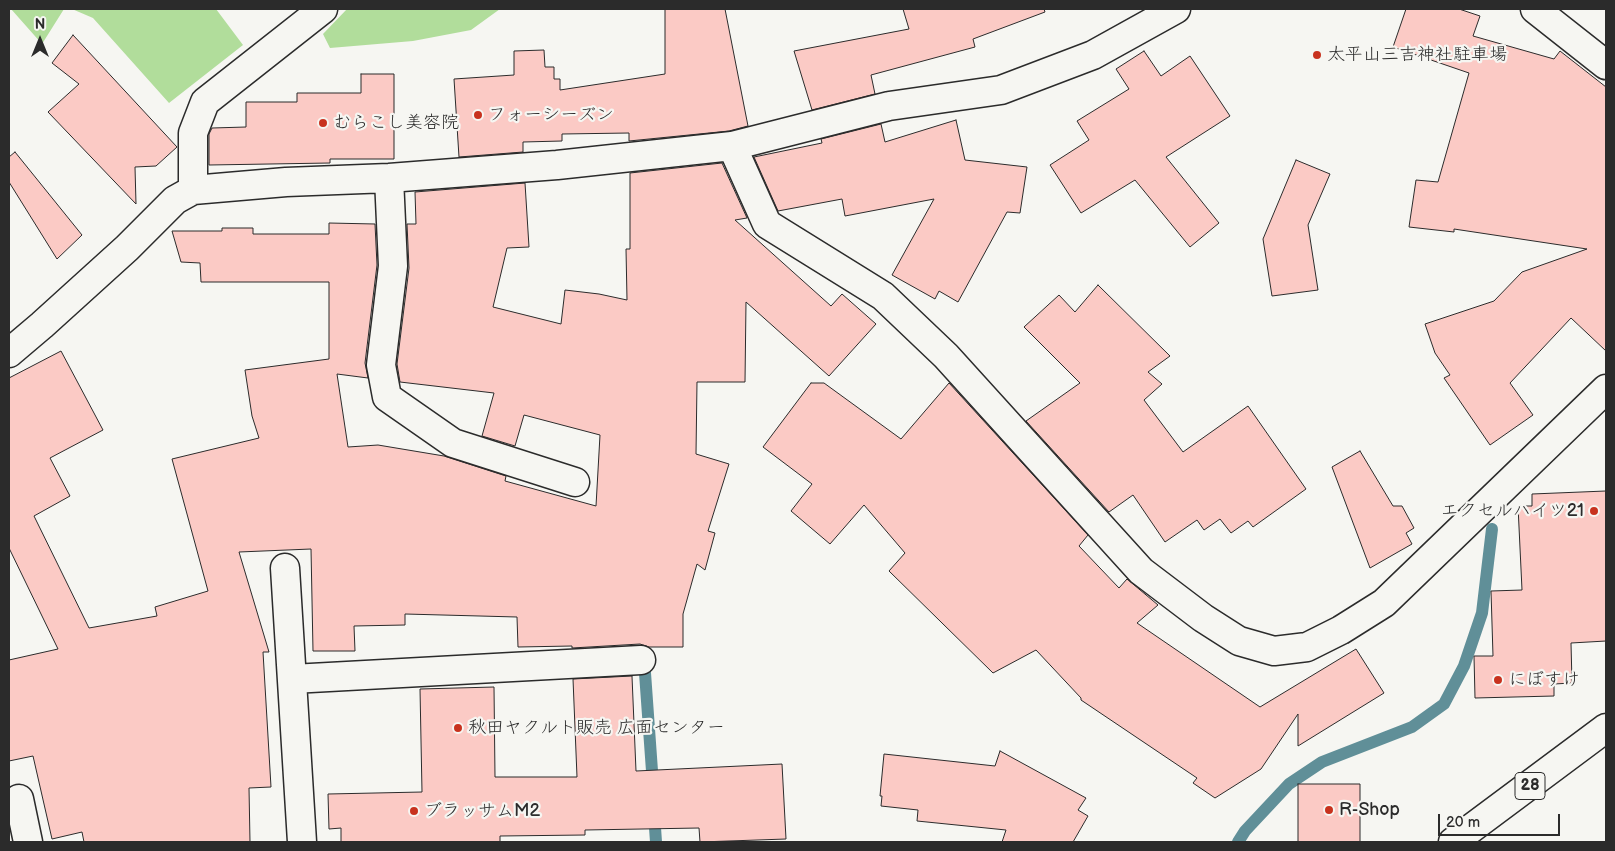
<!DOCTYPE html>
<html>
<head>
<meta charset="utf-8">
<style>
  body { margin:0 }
  #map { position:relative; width:1615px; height:851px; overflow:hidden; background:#f6f6f2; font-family:"Balsamiq Sans",sans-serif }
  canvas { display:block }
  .frame { position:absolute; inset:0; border:10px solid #2b2b2b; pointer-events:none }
  .north { position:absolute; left:15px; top:15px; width:50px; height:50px; -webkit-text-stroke:4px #f6f6f2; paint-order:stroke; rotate:0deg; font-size:14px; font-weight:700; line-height:20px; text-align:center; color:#2b2b2b }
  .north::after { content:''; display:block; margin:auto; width:18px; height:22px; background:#2b2b2b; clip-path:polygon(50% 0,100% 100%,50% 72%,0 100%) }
  .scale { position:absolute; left:1438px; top:814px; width:122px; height:22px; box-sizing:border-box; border:2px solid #2b2b2b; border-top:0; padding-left:6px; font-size:15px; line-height:18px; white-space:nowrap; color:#2b2b2b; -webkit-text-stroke:4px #f6f6f2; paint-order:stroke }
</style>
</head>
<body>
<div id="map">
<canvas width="1615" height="851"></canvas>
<div class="frame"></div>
<div class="north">N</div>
<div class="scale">20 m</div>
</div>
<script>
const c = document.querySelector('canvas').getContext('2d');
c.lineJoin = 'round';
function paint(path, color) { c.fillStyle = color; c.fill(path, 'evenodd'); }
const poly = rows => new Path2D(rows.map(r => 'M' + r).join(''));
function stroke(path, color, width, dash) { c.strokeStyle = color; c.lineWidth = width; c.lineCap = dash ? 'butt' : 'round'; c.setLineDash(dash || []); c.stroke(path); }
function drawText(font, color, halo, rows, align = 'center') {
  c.font = font + ' "Balsamiq Sans","Klee One",sans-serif'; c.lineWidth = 4.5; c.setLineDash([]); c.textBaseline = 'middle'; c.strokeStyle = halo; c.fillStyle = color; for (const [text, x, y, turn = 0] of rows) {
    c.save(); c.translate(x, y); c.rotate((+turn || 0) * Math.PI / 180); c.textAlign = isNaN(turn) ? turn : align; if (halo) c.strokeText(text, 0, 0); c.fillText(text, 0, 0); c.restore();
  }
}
paint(poly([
  [11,9,64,9,42,44],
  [72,9,216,9,243,45,169,103,93,18],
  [347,9,500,9,471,30,413,41,330,48,323,34]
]), '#b1dd9b');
stroke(poly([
  [645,673,653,785],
  [654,813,656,842],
  [1238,842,1245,831,1289,784,1322,762,1412,727,1444,704,1464,666,1482,613,1492,529]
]), '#608f98', 12);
const building = poly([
  [665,9,725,9,748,126,729,131,629,141,629,133,562,134,562,141,523,142,523,152,459,157,454,79,514,75,514,51,544,50,545,67,554,67,554,79,560,79,560,90,665,74,665,9],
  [903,9,1044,9,1045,12,973,39,975,47,871,75,875,94,812,110,794,51,909,29,903,9],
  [1406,9,1459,9,1480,16,1473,36,1554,59,1560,51,1606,87,1606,351,1571,318,1510,383,1533,415,1490,445,1444,378,1450,375,1435,353,1425,324,1494,301,1522,272,1587,249,1454,229,1454,232,1409,227,1416,180,1438,182,1469,73,1393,47,1406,9],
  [73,35,177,147,156,166,135,167,136,204,48,112,79,84,52,63,73,35],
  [1144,51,1161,76,1190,56,1230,116,1166,157,1219,223,1190,247,1135,180,1081,213,1050,165,1089,140,1077,121,1129,89,1116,69,1144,51],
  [361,74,394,74,394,159,330,159,330,163,209,165,209,134,212,128,246,127,246,102,297,102,297,93,361,93,361,74],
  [956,120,965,160,1027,167,1020,213,1007,212,958,302,939,291,935,299,892,275,934,199,845,216,842,199,778,211,754,157,822,143,821,139,881,124,885,142,956,120],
  [15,152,82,235,57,259,9,182,9,157,15,152],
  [1296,160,1330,174,1308,225,1318,290,1272,296,1263,239,1296,160],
  [722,163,747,218,735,220,831,306,842,294,876,324,829,376,746,302,745,382,697,382,696,454,729,464,708,531,715,533,705,570,697,564,683,614,683,647,649,647,640,644,572,648,572,646,518,647,517,617,405,614,405,625,354,626,355,651,313,651,311,549,239,552,269,652,263,652,271,787,249,788,250,842,84,842,82,832,52,839,33,756,9,761,9,660,58,649,9,548,9,378,61,351,103,430,50,458,70,496,34,516,89,628,157,616,155,607,208,591,172,459,259,438,252,416,245,370,329,359,329,282,201,282,200,263,181,262,172,231,222,231,222,228,253,228,253,234,329,234,329,223,375,224,377,265,365,363,368,378,337,374,348,447,378,445,444,456,506,476,505,481,596,506,600,435,524,415,515,446,482,436,494,393,400,382,397,364,409,268,407,224,416,224,415,192,525,183,529,247,507,248,493,307,561,324,565,290,599,294,627,300,626,249,630,249,630,173,722,163],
  [1098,285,1170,356,1148,372,1162,384,1144,400,1183,452,1248,406,1306,489,1253,527,1248,521,1231,533,1220,519,1204,530,1197,520,1165,542,1133,495,1109,512,1026,421,1080,383,1024,327,1059,295,1075,312,1098,285],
  [811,383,824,383,901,439,949,383,1088,535,1079,546,1119,588,1127,579,1158,605,1137,623,1260,707,1356,649,1384,693,1298,746,1298,714,1261,769,1215,798,1193,783,1197,778,1081,700,1081,698,1036,650,993,673,889,571,905,553,864,505,830,544,791,511,812,484,763,447,811,383],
  [1360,451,1393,506,1402,506,1414,528,1406,533,1412,544,1370,568,1332,467,1360,451],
  [1606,491,1606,641,1571,643,1572,683,1554,684,1554,696,1475,698,1474,656,1493,656,1491,591,1522,590,1518,506,1532,506,1532,494,1606,491],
  [632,676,636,771,782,764,786,839,700,842,699,828,585,830,585,835,500,836,500,842,341,842,341,828,329,829,328,794,422,792,420,689,494,687,495,777,577,777,573,679,632,676],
  [1000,751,1086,798,1078,810,1088,816,1073,842,1002,842,1006,830,917,821,918,810,881,806,882,796,880,796,884,754,995,766,1000,751],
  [1298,784,1360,784,1360,842,1298,842,1298,784]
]);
paint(building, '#fbcac5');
stroke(building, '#2b2b2b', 1);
const street = poly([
  [1535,9,1606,65],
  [732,146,767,224,883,296,946,356,1141,571,1203,618,1239,641,1274,651,1307,647,1341,630,1384,603,1606,389],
  [389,178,393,266,381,365,387,397,453,443,575,482],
  [193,190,193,133,205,102,323,9],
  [9,353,42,325,127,248,175,200,193,190,286,182,389,178,557,165,732,146,889,106,1001,90,1093,55,1176,9],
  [285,568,302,842],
  [292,679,641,660],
  [19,799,28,842]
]);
const primary = poly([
  [1453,842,1606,728]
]);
stroke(street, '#2b2b2b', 31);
stroke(primary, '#2b2b2b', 31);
stroke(street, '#f6f6f2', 28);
stroke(primary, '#f6f6f2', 28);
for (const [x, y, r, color] of [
  [1317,55,5,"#c8321e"],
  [478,115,5,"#c8321e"],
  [323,123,5,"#c8321e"],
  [1594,511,5,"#c8321e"],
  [1498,680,5,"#c8321e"],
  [458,728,5,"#c8321e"],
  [1329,810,5,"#c8321e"],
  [414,811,5,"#c8321e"]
]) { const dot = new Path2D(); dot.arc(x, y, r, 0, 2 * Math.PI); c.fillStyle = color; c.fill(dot); stroke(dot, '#f6f6f2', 2); }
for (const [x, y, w] of [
  [1530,786,30]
]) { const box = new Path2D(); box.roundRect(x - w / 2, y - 13.5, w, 27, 4); c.fillStyle = '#f6f6f2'; c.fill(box); stroke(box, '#2b2b2b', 1); }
drawText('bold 16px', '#2b2b2b', null, [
  ["28",1530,786]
]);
drawText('18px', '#2b2b2b', '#f6f6f2', [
  ["太平山三吉神社駐車場",1327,55],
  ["フォーシーズン",488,115],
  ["むらこし美容院",333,123],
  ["エクセルハイツ21",1584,511,"right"],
  ["にぼすけ",1508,680],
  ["秋田ヤクルト販売 広面センター",468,728],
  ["R-Shop",1339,810],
  ["ブラッサムM2",424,811]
], 'left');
</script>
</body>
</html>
